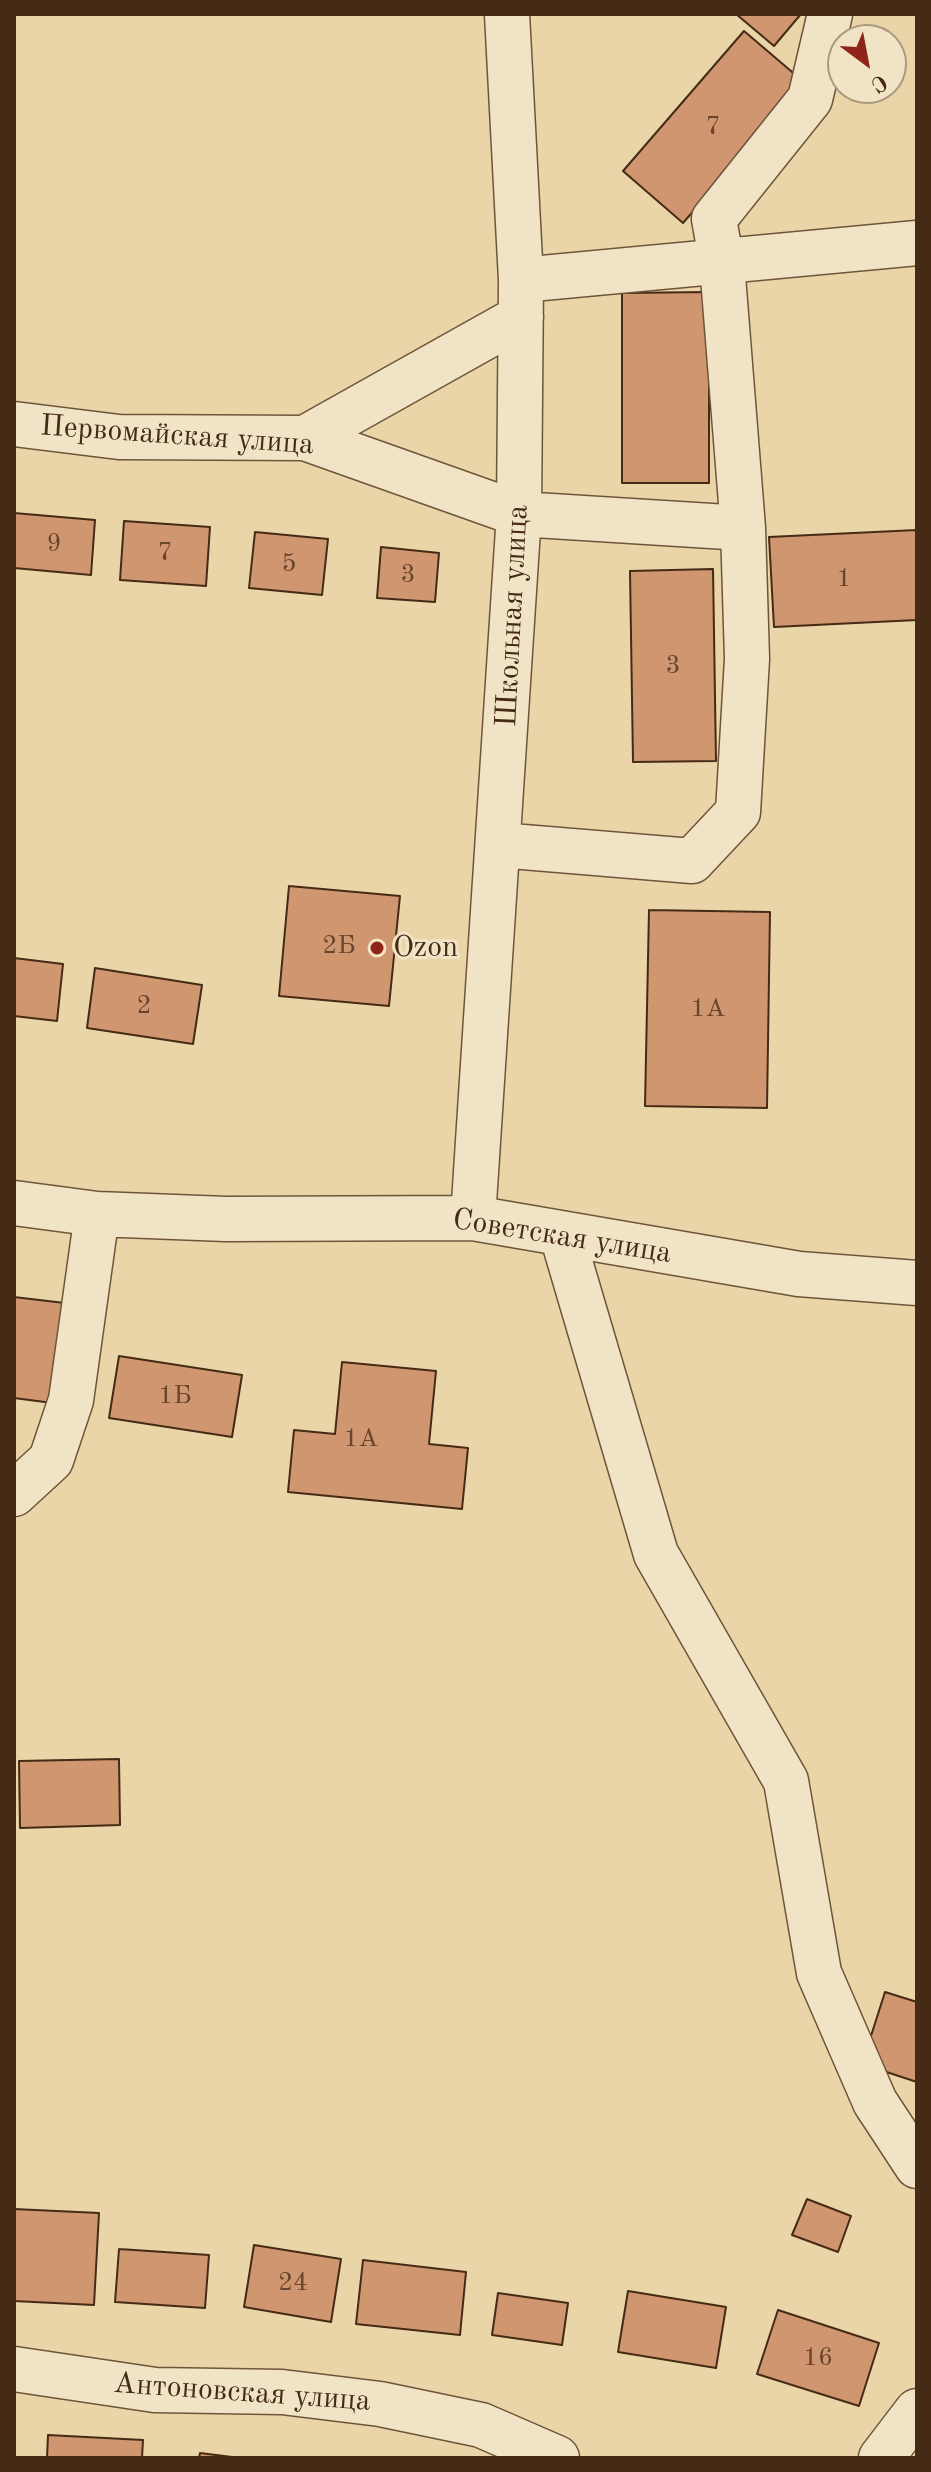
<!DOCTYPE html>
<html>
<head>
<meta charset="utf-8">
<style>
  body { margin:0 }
  #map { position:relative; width:931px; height:2472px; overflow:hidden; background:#e9d5a8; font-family:"Old Standard TT",serif }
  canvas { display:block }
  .frame { position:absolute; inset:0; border:16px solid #452a15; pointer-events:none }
  .north { position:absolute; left:827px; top:24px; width:80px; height:80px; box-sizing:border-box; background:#f1e4c6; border:2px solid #ac9a7f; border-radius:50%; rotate:148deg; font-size:22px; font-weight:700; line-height:32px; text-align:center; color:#452a15 }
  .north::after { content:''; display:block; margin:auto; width:28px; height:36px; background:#8f2418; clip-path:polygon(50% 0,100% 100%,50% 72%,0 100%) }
</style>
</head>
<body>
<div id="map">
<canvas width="931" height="2472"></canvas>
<div class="frame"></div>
<div class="north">С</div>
</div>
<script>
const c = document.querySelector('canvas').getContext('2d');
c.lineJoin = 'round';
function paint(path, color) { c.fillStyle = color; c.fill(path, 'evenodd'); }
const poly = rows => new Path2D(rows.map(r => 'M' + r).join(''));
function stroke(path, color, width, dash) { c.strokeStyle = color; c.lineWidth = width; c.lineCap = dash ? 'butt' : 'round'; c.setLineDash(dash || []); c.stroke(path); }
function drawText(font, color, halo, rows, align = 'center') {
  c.font = font + ' "Old Standard TT",serif'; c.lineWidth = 6; c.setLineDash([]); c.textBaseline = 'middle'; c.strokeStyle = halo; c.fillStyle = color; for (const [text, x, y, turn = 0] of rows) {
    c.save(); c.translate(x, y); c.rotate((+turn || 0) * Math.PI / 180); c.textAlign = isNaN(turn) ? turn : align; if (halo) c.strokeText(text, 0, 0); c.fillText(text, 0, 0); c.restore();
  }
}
const building = poly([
  [736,14,801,14,774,46,736,14],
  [744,31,805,83,683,223,623,171,744,31],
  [709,292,709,483,622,483,622,293,709,292],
  [14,513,95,520,91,575,14,568,14,513],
  [124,521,210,527,206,586,120,580,124,521],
  [917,530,917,620,774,627,769,537,917,530],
  [255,532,328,539,322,595,249,588,255,532],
  [381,547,439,553,435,602,377,598,381,547],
  [713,569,716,761,633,762,630,571,713,569],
  [289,886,400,896,389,1006,279,996,289,886],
  [649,910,770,912,767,1108,645,1106,649,910],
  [14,958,63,964,57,1021,14,1016,14,958],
  [95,968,202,985,193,1044,87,1028,95,968],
  [14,1297,73,1304,60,1404,14,1398,14,1297],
  [119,1356,242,1375,232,1437,109,1418,119,1356],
  [342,1362,436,1371,429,1444,468,1448,462,1509,288,1492,294,1430,335,1434,342,1362],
  [119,1759,120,1825,20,1828,19,1761,119,1759],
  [885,1992,917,2002,917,2082,862,2064,885,1992],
  [807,2199,851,2216,838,2252,792,2235,807,2199],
  [14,2209,99,2213,94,2305,14,2301,14,2209],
  [254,2245,341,2259,331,2322,244,2307,254,2245],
  [119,2249,209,2255,205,2308,115,2302,119,2249],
  [363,2260,466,2272,460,2335,356,2324,363,2260],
  [628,2291,726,2307,716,2368,618,2352,628,2291],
  [498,2293,568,2303,562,2345,492,2335,498,2293],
  [778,2310,879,2343,859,2406,757,2374,778,2310],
  [48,2435,143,2440,142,2458,47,2458,48,2435],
  [200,2453,240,2458,199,2458,200,2453]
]);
paint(building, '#d09670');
stroke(building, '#452a15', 2);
const minor = poly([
  [521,280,917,243],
  [14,424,119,437,305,438,519,514,743,528],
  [305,438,521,317],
  [499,845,692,861,738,812,747,659,743,528,722,264,714,219,810,99,830,14],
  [14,1203,97,1214,226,1219,473,1218,799,1274,917,1283],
  [473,1218,519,514,521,280,507,14],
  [562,1235,656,1554,786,1781,819,1973,875,2102,917,2166],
  [14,1494,51,1460,71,1400,97,1214],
  [14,2369,155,2390,282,2392,380,2404,481,2425,557,2458],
  [881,2458,917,2411]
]);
stroke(minor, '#6e553a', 47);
stroke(minor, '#f1e4c6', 44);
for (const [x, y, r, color] of [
  [377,948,8,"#8f2418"]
]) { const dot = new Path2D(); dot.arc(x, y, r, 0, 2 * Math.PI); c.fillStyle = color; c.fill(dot); stroke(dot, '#f1e4c6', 3); }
drawText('26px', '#68452c', null, [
  ["7",713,127],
  ["9",54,544],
  ["7",165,553],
  ["5",289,564],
  ["3",408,575],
  ["1",844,579],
  ["3",673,666],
  ["2Б",339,946],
  ["2",144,1006],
  ["1А",708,1009],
  ["1Б",175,1396],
  ["1А",361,1439],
  ["24",293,2283],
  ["16",818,2358]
]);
drawText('30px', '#452a15', '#f1e4c6', [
  ["Первомайская улица",177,436,4],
  ["Школьная улица",513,616,-87],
  ["Советская улица",562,1237,9],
  ["Антоновская улица",242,2393,4]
]);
drawText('30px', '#452a15', '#f1e4c6', [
  ["Ozon",393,948]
], 'left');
</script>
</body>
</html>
